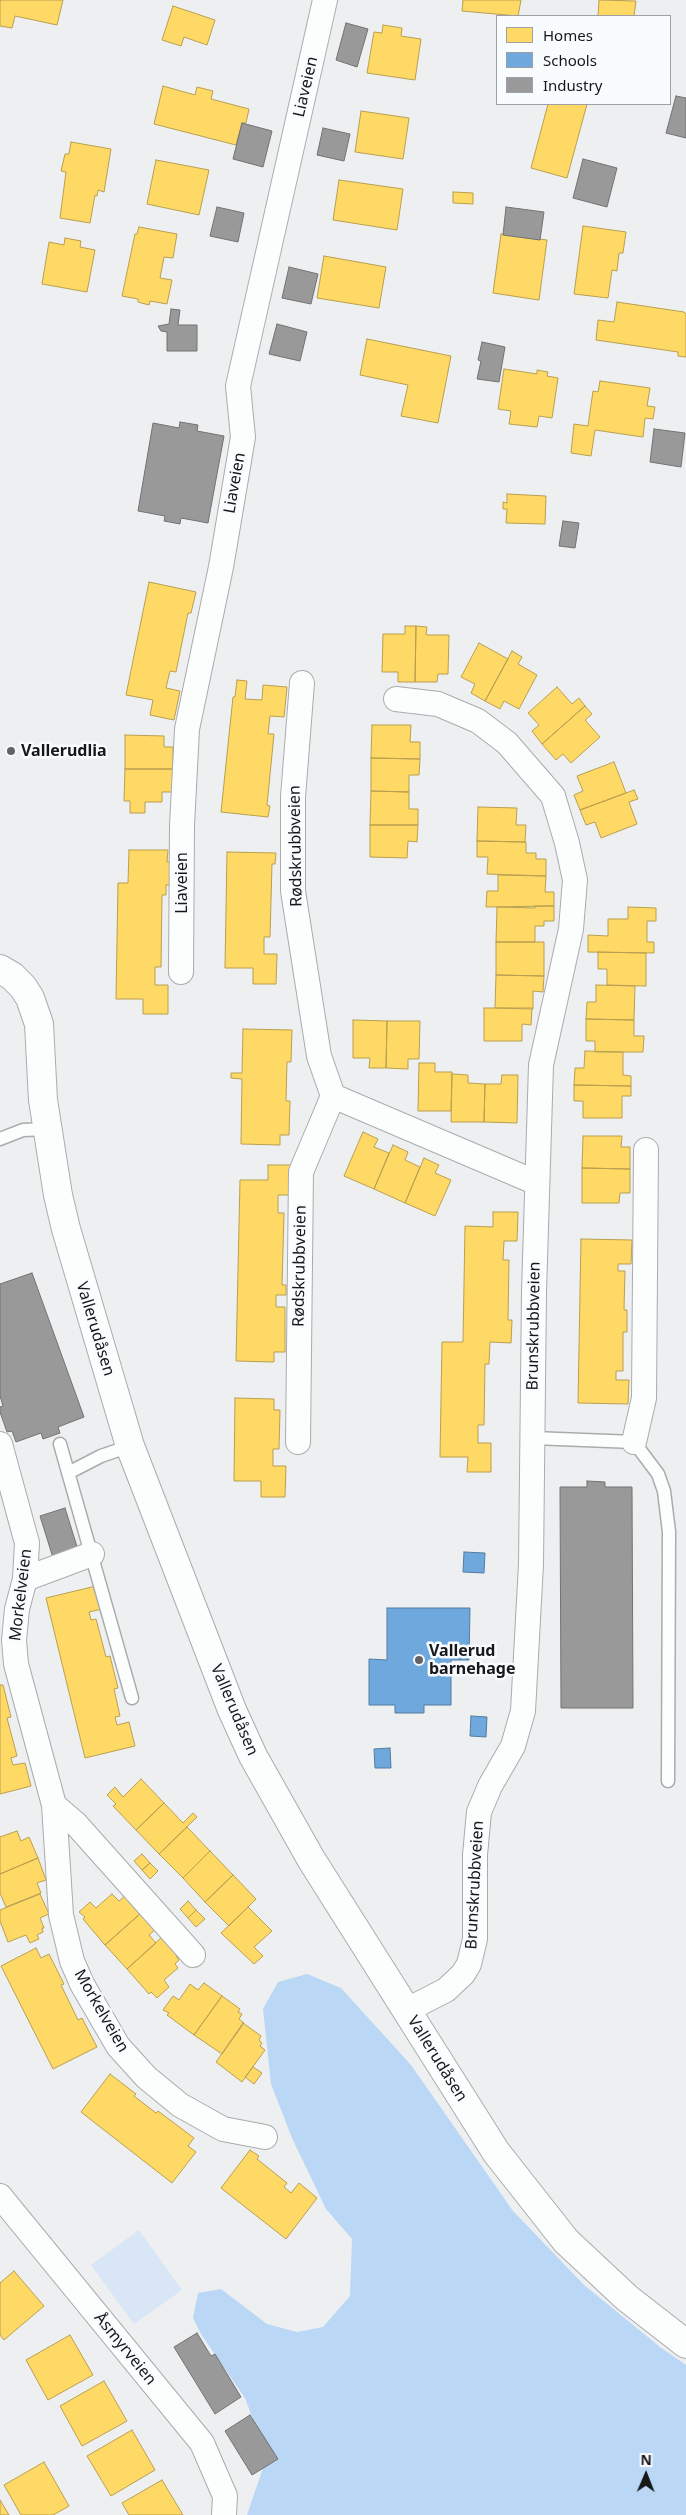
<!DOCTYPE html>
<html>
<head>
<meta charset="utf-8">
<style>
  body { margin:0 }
  #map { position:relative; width:686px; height:2515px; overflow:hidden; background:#edeff1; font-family:"Noto Sans",sans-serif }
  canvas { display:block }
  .legend { position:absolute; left:496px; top:15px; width:175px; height:90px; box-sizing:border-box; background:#f9fcff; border:1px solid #9ea0a3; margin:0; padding:6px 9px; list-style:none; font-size:15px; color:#161718 }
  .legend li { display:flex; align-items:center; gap:10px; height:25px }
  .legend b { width:25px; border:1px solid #9ea0a3 }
  .north { position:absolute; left:621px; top:2450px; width:50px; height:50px; -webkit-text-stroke:4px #f9fcff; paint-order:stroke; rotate:1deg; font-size:14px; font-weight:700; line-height:20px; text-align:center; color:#161718 }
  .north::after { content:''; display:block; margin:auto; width:18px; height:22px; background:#161718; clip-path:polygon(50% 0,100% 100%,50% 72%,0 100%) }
</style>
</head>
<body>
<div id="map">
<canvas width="686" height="2515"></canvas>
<ul class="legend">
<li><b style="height:14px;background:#ffd966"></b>Homes</li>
<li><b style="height:14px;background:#6fa8dc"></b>Schools</li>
<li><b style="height:14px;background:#999"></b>Industry</li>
</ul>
<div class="north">N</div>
</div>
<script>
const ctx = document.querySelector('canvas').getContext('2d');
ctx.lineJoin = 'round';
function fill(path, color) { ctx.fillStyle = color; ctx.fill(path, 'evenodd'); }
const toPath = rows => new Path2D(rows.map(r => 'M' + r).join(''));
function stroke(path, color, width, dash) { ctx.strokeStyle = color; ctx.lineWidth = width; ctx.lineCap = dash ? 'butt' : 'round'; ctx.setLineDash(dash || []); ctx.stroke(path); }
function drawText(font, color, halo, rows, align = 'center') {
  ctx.font = font + ' "Noto Sans",sans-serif'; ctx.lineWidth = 5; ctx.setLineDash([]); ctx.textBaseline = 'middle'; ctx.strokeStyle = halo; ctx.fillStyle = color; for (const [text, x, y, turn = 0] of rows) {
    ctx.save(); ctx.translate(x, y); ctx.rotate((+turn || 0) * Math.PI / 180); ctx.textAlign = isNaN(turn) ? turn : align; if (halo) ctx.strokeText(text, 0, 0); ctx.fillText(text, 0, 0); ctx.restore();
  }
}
fill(toPath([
  [139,2230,182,2290,134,2324,91,2265]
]), '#d8e6f6');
fill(toPath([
  [307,1974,341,1988,411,2065,513,2211,584,2285,660,2347,686,2365,686,2515,247,2515,263,2468,262,2443,245,2398,201,2334,193,2318,198,2293,221,2289,267,2324,297,2332,323,2327,350,2296,352,2239,326,2209,292,2138,271,2084,263,2009,278,1982]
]), '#bad7f6');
const homes = toPath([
  [0,0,63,0,57,25,15,16,12,28,0,26,0,0],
  [463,0,521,0,518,16,462,11,463,0],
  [599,0,636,1,634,16,598,16,599,0],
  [173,6,215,20,207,45,184,37,181,46,162,40,173,6],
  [383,25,402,28,401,36,421,39,415,80,367,73,374,32,382,33,383,25],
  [163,86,195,95,197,87,213,91,211,99,249,109,246,123,242,123,236,145,154,124,163,86],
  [548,104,587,104,567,178,531,168,548,104],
  [361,111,409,118,403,159,355,152,361,111],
  [71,142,111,149,104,192,98,190,97,196,95,195,90,223,60,218,66,172,61,171,65,154,69,154,71,142],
  [156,160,209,170,199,215,147,204,156,160],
  [339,180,403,189,397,230,333,220,339,180],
  [453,192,473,193,473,204,453,203,453,192],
  [583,226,626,232,623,253,619,253,617,271,612,270,608,298,574,294,583,226],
  [139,227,177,234,173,258,164,257,160,278,172,280,167,304,150,301,149,305,138,302,138,299,122,296,135,234,137,234,139,227],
  [501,234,547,240,539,300,493,293,501,234],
  [65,238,81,241,80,247,95,250,87,292,42,284,49,242,64,245,65,238],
  [324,256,386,267,379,308,317,298,324,256],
  [617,302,684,312,686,314,686,357,678,356,678,352,596,340,598,320,614,322,617,302],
  [367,339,451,356,438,423,401,416,408,385,360,375,367,339],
  [504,369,537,374,537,370,548,372,547,376,558,378,552,418,539,416,537,427,509,424,511,411,498,409,504,369],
  [600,381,650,388,647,406,655,407,653,419,645,418,643,437,595,430,591,456,571,453,574,424,588,426,593,391,598,392,600,381],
  [507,494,546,496,545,524,506,523,507,509,503,509,503,502,507,503,507,494],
  [149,582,196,592,191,613,188,613,176,672,170,671,166,688,180,691,174,720,150,715,153,700,126,695,149,582],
  [405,626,416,626,415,682,398,682,398,672,382,672,383,634,405,634,405,626],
  [416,626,427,627,426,635,449,635,448,674,438,674,437,682,415,682,416,626],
  [479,643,508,659,485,701,471,693,475,684,461,677,479,643],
  [512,651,522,657,518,664,537,675,519,709,504,701,500,709,485,701,512,651],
  [237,680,247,681,245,699,262,700,263,685,287,687,284,717,270,716,268,734,274,734,267,805,270,806,268,817,221,812,233,697,235,697,237,680],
  [557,687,572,704,579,698,585,706,542,744,532,731,539,725,528,713,557,687],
  [585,706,592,714,585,720,600,737,571,763,563,754,556,760,542,744,585,706],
  [372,725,411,725,410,742,420,742,420,759,371,758,372,725],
  [125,735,164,736,164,747,173,747,173,769,125,769,125,735],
  [371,758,420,759,419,775,409,775,409,792,371,791,371,758],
  [614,762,626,793,580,810,574,795,583,791,577,776,614,762],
  [125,769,173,769,173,792,162,792,162,802,145,802,145,813,130,813,130,801,124,801,125,769],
  [634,790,638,799,629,802,637,824,601,838,595,822,586,825,580,810,634,790],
  [371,791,409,792,409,809,418,809,418,825,370,825,371,791],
  [478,807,517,808,516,825,526,825,525,842,477,841,478,807],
  [370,825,418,825,417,842,408,841,407,858,370,857,370,825],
  [477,841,526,842,526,853,536,853,536,859,546,859,546,876,487,874,488,857,477,857,477,841],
  [129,850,168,850,167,862,177,862,176,885,166,885,166,895,162,895,161,967,155,967,155,985,168,985,168,1014,143,1014,143,999,116,999,118,883,128,883,129,850],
  [227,852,276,853,275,864,272,864,270,937,264,937,264,954,277,954,276,984,253,984,253,968,225,968,227,852],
  [498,875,546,876,545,892,554,892,554,906,486,907,487,891,498,891,498,875],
  [535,906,554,906,554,921,544,921,544,926,535,926,535,942,496,942,497,907,535,908,535,906],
  [628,907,656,908,656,921,647,921,647,942,654,942,654,953,588,952,588,935,608,936,608,919,628,919,628,907],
  [496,942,544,942,544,976,496,975,496,942],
  [598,952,646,953,646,986,607,985,607,969,598,969,598,952],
  [496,975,544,976,543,992,533,991,533,1009,495,1008,496,975],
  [596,985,635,986,634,1020,586,1019,587,1002,596,1002,596,985],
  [484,1008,532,1008,531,1025,522,1024,522,1041,484,1041,484,1008],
  [586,1019,634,1020,634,1036,644,1036,643,1052,595,1052,595,1041,586,1041,586,1019],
  [353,1020,387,1021,386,1068,369,1068,370,1058,353,1058,353,1020],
  [387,1021,420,1021,419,1059,408,1059,408,1069,386,1068,387,1021],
  [243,1029,292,1030,291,1062,287,1062,286,1101,290,1101,289,1135,280,1135,280,1145,241,1144,242,1079,231,1078,231,1073,242,1073,243,1029],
  [585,1051,623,1052,623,1075,631,1076,631,1086,574,1085,575,1068,584,1068,585,1051],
  [419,1063,435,1063,435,1072,452,1072,451,1111,418,1111,419,1063],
  [452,1074,468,1075,468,1083,485,1084,484,1122,451,1122,452,1074],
  [502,1075,518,1075,517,1123,484,1122,485,1084,501,1084,502,1075],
  [574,1085,631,1086,631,1096,622,1096,622,1118,583,1118,583,1101,574,1101,574,1085],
  [363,1132,378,1139,374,1147,389,1153,374,1189,344,1176,363,1132],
  [583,1136,622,1136,621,1147,630,1147,630,1169,582,1168,583,1136],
  [393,1145,408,1152,405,1160,420,1167,405,1203,374,1189,393,1145],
  [424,1158,439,1165,435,1173,451,1180,435,1216,405,1203,424,1158],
  [268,1165,292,1165,291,1195,278,1195,278,1213,284,1213,282,1285,286,1285,286,1295,276,1295,276,1307,285,1307,285,1352,274,1352,274,1362,236,1361,240,1180,268,1180,268,1165],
  [582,1168,630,1169,630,1193,620,1193,619,1203,582,1203,582,1168],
  [493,1212,518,1212,517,1241,504,1241,503,1260,509,1260,508,1320,512,1320,511,1343,490,1342,489,1364,485,1364,484,1425,478,1425,478,1443,491,1443,491,1472,467,1472,468,1457,440,1457,442,1342,463,1342,465,1226,493,1227,493,1212],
  [581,1239,632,1240,631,1264,618,1264,618,1271,625,1271,624,1310,627,1310,627,1332,623,1332,623,1371,616,1371,616,1380,629,1380,628,1404,578,1403,581,1239],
  [235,1398,274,1399,274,1410,280,1410,279,1449,273,1449,273,1466,286,1466,285,1497,261,1497,261,1481,234,1481,235,1398],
  [96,1586,102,1609,89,1612,91,1620,96,1619,106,1657,110,1656,118,1688,114,1689,120,1716,115,1717,117,1725,129,1722,135,1746,85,1758,46,1598,96,1586],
  [0,1685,3,1685,11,1717,7,1718,17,1756,11,1758,13,1765,25,1763,31,1786,0,1794,0,1685],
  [141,1779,164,1803,136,1830,113,1806,116,1804,107,1795,115,1787,123,1797,141,1779],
  [164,1803,183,1823,193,1813,197,1817,159,1854,136,1830,164,1803],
  [187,1827,210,1851,183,1878,159,1854,187,1827],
  [17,1831,21,1841,29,1837,38,1858,0,1874,0,1837,17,1831],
  [210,1851,233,1875,205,1902,183,1878,210,1851],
  [142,1854,150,1863,142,1870,134,1861,142,1854],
  [38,1858,46,1880,37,1883,41,1893,6,1907,0,1893,0,1874,38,1858],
  [150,1863,158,1871,150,1879,142,1870,150,1863],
  [233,1875,256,1899,229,1926,205,1902,233,1875],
  [40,1894,49,1914,40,1918,44,1928,42,1928,43,1932,37,1935,39,1939,30,1943,26,1935,8,1942,0,1921,0,1910,40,1894],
  [112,1894,119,1901,126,1895,141,1913,105,1945,83,1919,85,1917,79,1912,90,1902,96,1908,112,1894],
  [188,1901,196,1910,188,1918,180,1909,188,1901],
  [248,1907,272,1931,254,1947,263,1956,254,1964,221,1933,248,1907],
  [196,1910,205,1919,196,1927,188,1918,196,1910],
  [141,1913,156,1929,149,1935,156,1943,127,1969,105,1945,141,1913],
  [163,1936,178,1953,176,1956,179,1960,175,1964,178,1968,164,1980,169,1987,157,1998,151,1992,149,1994,127,1969,163,1936],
  [36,1948,41,1958,49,1954,64,1984,61,1985,78,2020,82,2018,97,2047,53,2069,1,1966,36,1948],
  [204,1983,222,1996,194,2035,167,2015,169,2013,163,2010,173,1996,179,2000,190,1984,198,1990,204,1983],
  [222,1996,240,2009,238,2012,242,2014,239,2019,244,2023,222,2054,194,2035,222,1996],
  [243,2023,261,2036,259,2040,262,2043,260,2046,265,2050,242,2082,216,2062,243,2023],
  [253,2067,262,2073,254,2084,245,2077,253,2067],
  [110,2074,136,2094,134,2096,156,2113,158,2111,194,2138,188,2146,196,2152,172,2183,81,2112,110,2074],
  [250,2150,259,2156,257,2159,287,2183,284,2187,291,2193,299,2183,317,2198,286,2239,221,2188,250,2150],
  [14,2271,44,2306,4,2340,0,2335,0,2283,14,2271],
  [70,2335,93,2375,48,2400,26,2360,70,2335],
  [104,2381,127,2421,82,2446,60,2406,104,2381],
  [132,2430,155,2470,111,2496,87,2456,132,2430],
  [44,2462,69,2506,53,2515,21,2515,4,2485,44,2462],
  [162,2480,183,2515,129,2515,122,2503,162,2480],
  [0,2500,9,2515,0,2515,0,2500]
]);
fill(homes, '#ffd966');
stroke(homes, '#b99f4f', 1);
const schools = toPath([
  [464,1552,485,1553,484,1573,463,1572,464,1552],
  [387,1608,470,1608,469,1660,451,1660,451,1705,424,1705,424,1713,395,1713,395,1705,369,1705,369,1659,387,1660,387,1608],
  [471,1716,487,1717,486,1737,470,1736,471,1716],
  [390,1748,391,1768,375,1768,374,1749,390,1748]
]);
fill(schools, '#6fa8dc');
stroke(schools, '#547ca1', 1);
const industry = toPath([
  [346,23,368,29,357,67,336,60,346,23],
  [676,96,686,98,686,138,666,133,676,96],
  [242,123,272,131,263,167,233,159,242,123],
  [323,128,350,134,344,161,317,155,323,128],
  [583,159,617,168,607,207,573,198,583,159],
  [217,207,244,213,238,242,210,236,217,207],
  [506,207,544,212,540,240,503,235,506,207],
  [289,267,318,274,311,304,282,298,289,267],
  [171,309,180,310,178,325,197,325,197,351,167,351,167,332,161,331,158,326,169,324,171,309],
  [277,324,307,332,300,361,269,354,277,324],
  [482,342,505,347,499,382,477,379,481,361,478,360,482,342],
  [180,422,198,425,197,431,224,436,208,523,181,518,180,524,164,521,165,516,138,511,153,423,179,428,180,422],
  [654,429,685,433,681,467,650,462,654,429],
  [563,521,579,523,575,548,559,546,563,521],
  [32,1273,84,1417,58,1427,60,1433,43,1439,41,1433,16,1442,12,1431,7,1432,0,1412,0,1407,3,1406,0,1396,0,1284,32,1273],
  [587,1481,605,1482,605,1487,632,1487,633,1708,561,1708,560,1487,587,1487,587,1481],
  [65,1508,79,1553,54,1561,40,1516,65,1508],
  [197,2333,211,2356,215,2354,241,2397,215,2414,174,2347,197,2333],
  [250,2415,278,2459,252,2475,225,2431,250,2415]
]);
fill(industry, '#999');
stroke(industry, '#727272', 1);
const lane = toPath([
  [0,1139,23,1130,47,1129],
  [533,1438,634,1442,658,1474,664,1491,669,1532,668,1781],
  [60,1444,132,1698],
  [68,1473,101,1456,130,1446]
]);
const street = toPath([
  [302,683,293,797,293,891,319,1056,333,1096,537,1183],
  [396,699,438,704,478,721,507,743,553,796,567,843,575,880,571,929,541,1065,534,1292,531,1564,523,1711,513,1746,490,1786,479,1812,475,1855,475,1939,469,1964,463,1974,446,1990,407,2010],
  [181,972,182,826,187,729,221,567,243,437,238,386,325,0],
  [298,1442,301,1172,333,1096],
  [634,1442,644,1398,646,1150],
  [0,1444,27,1543,25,1579,17,1609,14,1640,16,1664,54,1805,61,1915,72,1961,82,1984,118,2046,146,2077,180,2105,223,2129,265,2137],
  [25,1579,92,1554],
  [54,1805,75,1823,193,1955],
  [0,2196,202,2443,225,2496,224,2515]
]);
const secondary = toPath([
  [0,969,12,976,23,987,30,998,39,1024,43,1100,58,1195,66,1229,130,1446,232,1710,253,1756,311,1859,496,2152,566,2241,627,2298,686,2344]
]);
stroke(lane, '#aaabad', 15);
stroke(street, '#aaabad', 26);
stroke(secondary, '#aaabad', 30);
stroke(lane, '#fcfdfd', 12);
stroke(street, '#fcfdfd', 24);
stroke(secondary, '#fcfdfd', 28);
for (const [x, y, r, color] of [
  [11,751,5,"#616364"],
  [419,1660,5,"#616364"]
]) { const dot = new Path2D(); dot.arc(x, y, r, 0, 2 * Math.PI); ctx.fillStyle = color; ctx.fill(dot); stroke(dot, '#f9fcff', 2); }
drawText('16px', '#161718', '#f9fcff', [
  ["Liaveien",306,87,-77],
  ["Liaveien",235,483,-80],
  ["Rødskrubbveien",296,846,-91],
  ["Liaveien",182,883,-90],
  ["Rødskrubbveien",300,1266,-89],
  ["Brunskrubbveien",534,1326,-89],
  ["Vallerudåsen",95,1329,73],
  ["Morkelveien",21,1595,-83],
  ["Vallerudåsen",234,1710,67],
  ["Brunskrubbveien",475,1885,-87],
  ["Morkelveien",101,2011,60],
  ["Vallerudåsen",437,2059,58],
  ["Åsmyrveien",125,2349,51]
]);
drawText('bold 16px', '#161718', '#f9fcff', [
  ["Vallerudlia",21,751],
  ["Vallerud",429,1651],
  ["barnehage",429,1669]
], 'left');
</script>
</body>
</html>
